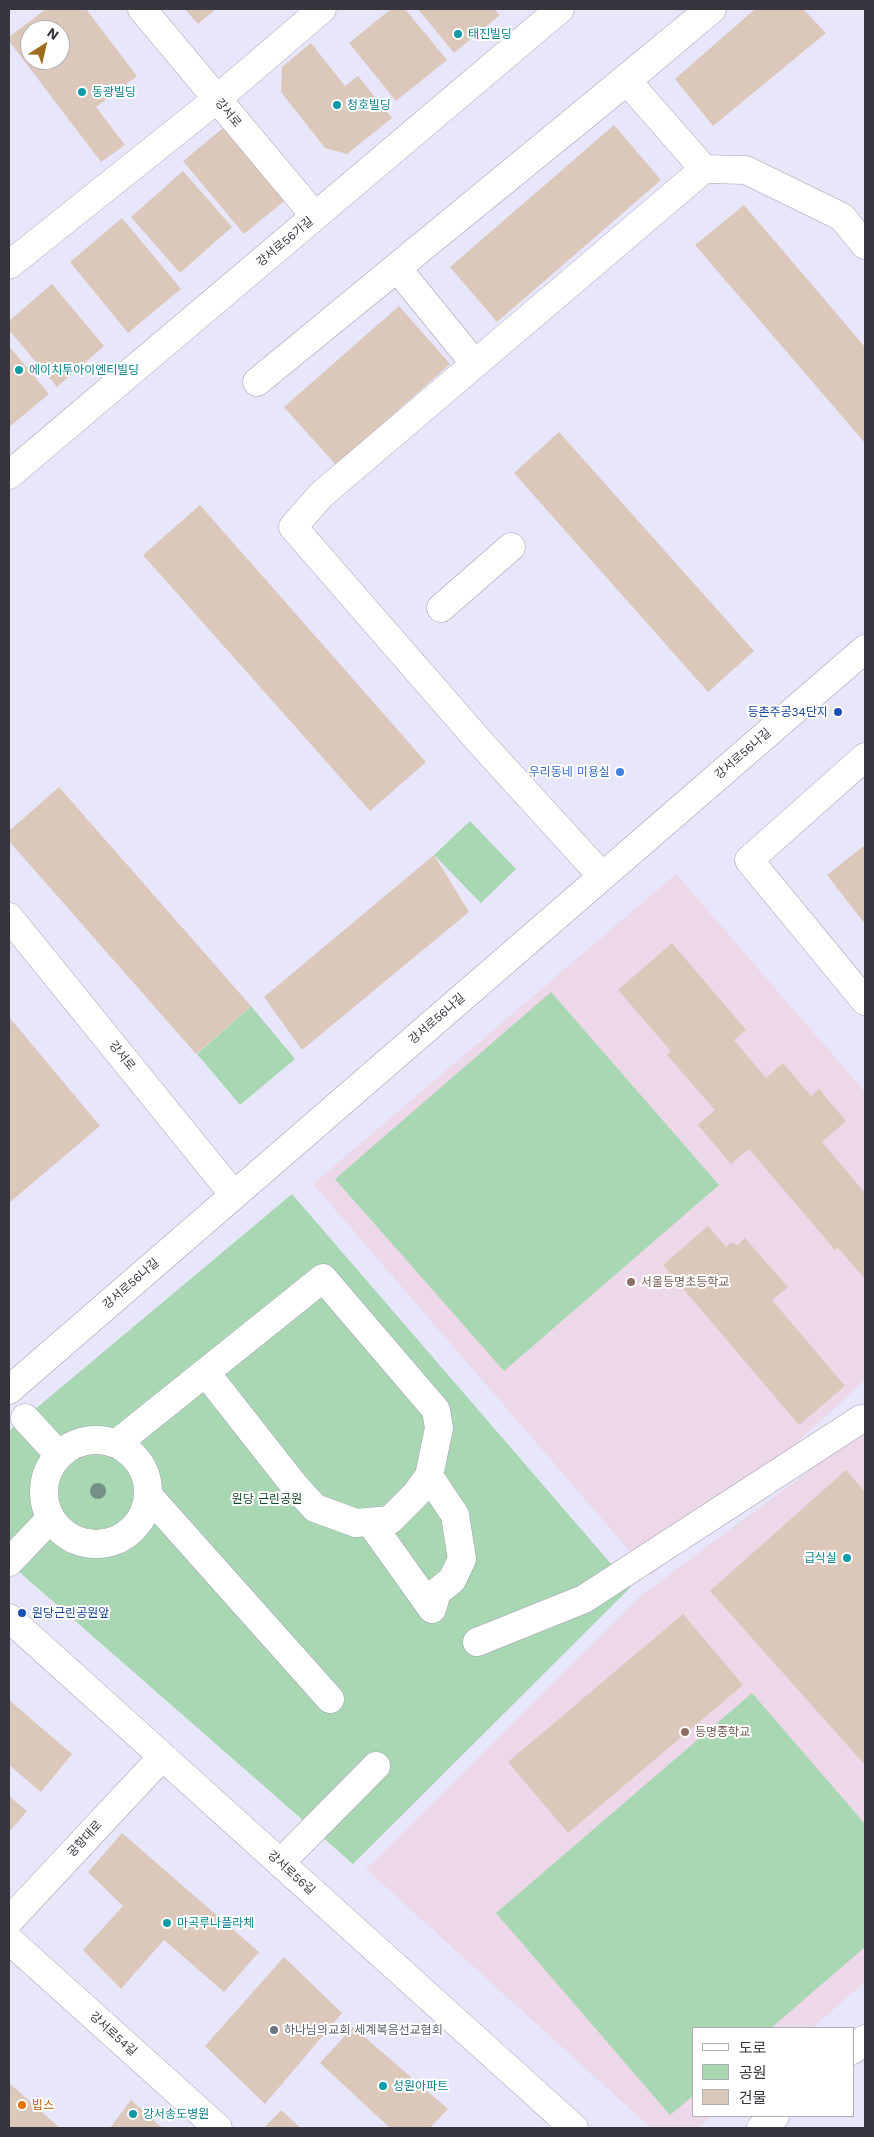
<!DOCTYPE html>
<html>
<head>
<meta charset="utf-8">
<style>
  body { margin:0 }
  #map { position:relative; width:874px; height:2137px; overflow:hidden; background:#e8e6fb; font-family:"Work Sans","Noto Sans KR",sans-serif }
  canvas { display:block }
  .frame { position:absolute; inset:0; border:10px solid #37363f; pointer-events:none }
  .legend { position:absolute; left:692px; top:2027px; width:162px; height:90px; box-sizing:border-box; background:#fff; border:1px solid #afafb2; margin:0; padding:6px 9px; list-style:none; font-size:15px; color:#37363f }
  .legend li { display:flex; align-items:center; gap:10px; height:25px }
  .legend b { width:25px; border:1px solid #afafb2 }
  .north { position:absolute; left:20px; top:20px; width:50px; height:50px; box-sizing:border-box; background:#fff; border:1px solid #afafb2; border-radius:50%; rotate:35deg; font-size:14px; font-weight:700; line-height:20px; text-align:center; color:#37363f }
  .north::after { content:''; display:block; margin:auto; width:18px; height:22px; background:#9f6d22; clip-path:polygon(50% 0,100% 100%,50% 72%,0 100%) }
</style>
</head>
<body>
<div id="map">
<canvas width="874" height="2137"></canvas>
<div class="frame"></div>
<ul class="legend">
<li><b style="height:6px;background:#fff"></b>도로</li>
<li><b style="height:14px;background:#aad7b3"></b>공원</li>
<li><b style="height:14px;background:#dcc8bb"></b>건물</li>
</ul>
<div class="north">N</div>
</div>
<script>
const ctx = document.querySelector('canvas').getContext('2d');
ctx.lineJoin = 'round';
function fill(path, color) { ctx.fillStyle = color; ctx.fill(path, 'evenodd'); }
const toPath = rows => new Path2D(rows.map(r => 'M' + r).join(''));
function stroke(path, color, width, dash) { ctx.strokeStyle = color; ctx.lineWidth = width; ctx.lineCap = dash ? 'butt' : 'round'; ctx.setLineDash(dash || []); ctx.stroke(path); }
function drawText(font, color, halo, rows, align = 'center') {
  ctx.font = font + ' "Work Sans","Noto Sans KR",sans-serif'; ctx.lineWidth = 4; ctx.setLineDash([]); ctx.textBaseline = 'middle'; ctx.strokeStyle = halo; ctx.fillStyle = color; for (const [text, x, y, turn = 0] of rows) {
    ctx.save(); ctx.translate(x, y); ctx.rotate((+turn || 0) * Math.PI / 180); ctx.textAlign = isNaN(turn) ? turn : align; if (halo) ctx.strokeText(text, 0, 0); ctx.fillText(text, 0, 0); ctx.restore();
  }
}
fill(toPath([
  [676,874,865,1092,865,1380,651,1576,313,1184],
  [865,1429,865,1982,812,2028,693,2028,693,2116,712,2116,697,2128,651,2128,366,1869,642,1595]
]), '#ecd8e8');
fill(toPath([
  [470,821,516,869,481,903,434,855],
  [551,992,719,1185,504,1371,335,1179],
  [251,1006,295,1059,240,1105,197,1054],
  [292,1194,631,1587,353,1864,9,1563,9,1431],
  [752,1693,865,1824,865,1947,771,2028,693,2028,693,2096,670,2115,496,1913]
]), '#aad7b3');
fill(toPath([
  [46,9,86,9,137,76,96,107,125,145,101,162,9,41,9,37],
  [30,30,60,30,60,60,30,60],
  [185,9,216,9,198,24],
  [391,9,405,9,447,60,396,101,349,43],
  [418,9,494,9,500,15,454,53],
  [755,9,803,9,826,33,713,126,675,79],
  [311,43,345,86,358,76,392,118,347,154,325,148,281,92,282,67],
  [228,124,289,197,244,234,183,161],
  [614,125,661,180,497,322,450,267],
  [183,171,232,227,180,273,131,217],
  [744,205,865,347,865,443,695,245],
  [122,218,181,289,128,333,70,262],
  [52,284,104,346,57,387,9,330,9,321],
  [399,306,450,364,336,465,284,407],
  [9,346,49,394,9,427],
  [559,432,754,651,708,692,514,473],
  [200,505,426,762,370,811,143,555],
  [59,787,251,1006,196,1054,9,841,9,831],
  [865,845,865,924,827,875],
  [434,855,469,912,302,1050,264,997],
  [672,943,746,1030,734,1040,766,1078,783,1063,811,1096,819,1089,846,1121,822,1142,865,1193,865,1279,838,1248,835,1250,749,1149,731,1164,698,1125,715,1110,667,1055,671,1051,618,990],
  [9,1017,100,1126,9,1203],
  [708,1226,726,1247,731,1242,738,1245,745,1238,788,1287,772,1300,845,1386,799,1425,663,1265],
  [846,1470,865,1492,865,1765,710,1591],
  [683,1614,743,1685,568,1833,508,1762],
  [9,1700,72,1754,41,1792,9,1765],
  [9,1796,27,1811,9,1832],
  [122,1833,259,1952,224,1992,164,1940,121,1989,83,1950,123,1906,88,1872],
  [284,1957,342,2013,265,2104,205,2046],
  [353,2027,448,2109,430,2128,390,2128,320,2063],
  [9,2083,60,2128,9,2128],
  [131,2100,162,2128,110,2128],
  [281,2110,301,2128,264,2128]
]), '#dcc8bb');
const minor = toPath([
  [142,9,315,216],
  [710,9,257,382,627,81,712,9],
  [627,81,704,169],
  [9,265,217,99,322,9],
  [397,268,475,364],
  [9,475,560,9],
  [441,608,511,547],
  [865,757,749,860,865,1001],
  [602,876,479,741,293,527,321,495,704,169,746,170,842,217,865,245],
  [9,917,234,1195],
  [9,1390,865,649],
  [25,1418,59,1455],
  '44 1492a52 52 0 1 1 104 0a52 52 0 1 1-104 0Z',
  [116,1444,323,1278,436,1410,439,1428,429,1476,416,1494,390,1520,356,1523,315,1508,294,1485,206,1373],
  [148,1495,330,1699],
  [370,1522,432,1609,437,1592,452,1580,462,1559,455,1515,429,1476],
  [9,1562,50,1519],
  [9,1618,574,2128],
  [477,1642,584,1599,861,1419],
  [280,1863,376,1766],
  [9,1921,162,1757],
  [9,1940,218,2128],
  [853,2050,865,2039],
  [761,2128,775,2116]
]);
stroke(minor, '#a2a0b4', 29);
stroke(minor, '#fff', 28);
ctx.fillStyle = '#749086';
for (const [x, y] of [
  [98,1491]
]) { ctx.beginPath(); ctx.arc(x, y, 8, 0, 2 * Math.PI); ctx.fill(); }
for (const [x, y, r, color] of [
  [458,34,5,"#0f9aa8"],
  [82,92,5,"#0f9aa8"],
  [337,105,5,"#0f9aa8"],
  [19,370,5,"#0f9aa8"],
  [838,712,5,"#1a4fb4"],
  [620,772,5,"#3f7fe0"],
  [631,1282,5,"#8d6e63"],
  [847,1558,5,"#0f9aa8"],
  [22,1613,5,"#1a4fb4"],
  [685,1732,5,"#8d6e63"],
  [167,1923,5,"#0f9aa8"],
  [274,2030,5,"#6b7280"],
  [383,2086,5,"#0f9aa8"],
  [22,2105,5,"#e8710a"],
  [133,2114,5,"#0f9aa8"]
]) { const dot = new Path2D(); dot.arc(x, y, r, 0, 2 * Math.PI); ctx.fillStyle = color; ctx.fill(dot); stroke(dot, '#fff', 2); }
drawText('12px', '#0d838f', '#fff', [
  ["태진빌딩",468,34],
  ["동광빌딩",92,92],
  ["청호빌딩",347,105],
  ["에이치투아이엔티빌딩",29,370],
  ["급식실",837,1558,"right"],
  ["마곡루나플라체",177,1923],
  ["성원아파트",393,2086],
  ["강서송도병원",143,2114]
], 'left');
drawText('12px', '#37363f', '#fff', [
  ["강서로",228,113,50],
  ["강서로56가길",285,242,-40],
  ["강서로56나길",743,754,-41],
  ["강서로56나길",437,1019,-41],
  ["강서로",122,1056,51],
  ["강서로56나길",131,1284,-41],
  ["공항대로",85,1839,-47],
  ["강서로56길",291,1873,42],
  ["강서로54길",113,2034,42]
]);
drawText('12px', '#164399', '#fff', [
  ["등촌주공34단지",828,712],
  ["원당근린공원앞",32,1613,"left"]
], 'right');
drawText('12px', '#366cbe', '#fff', [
  ["우리동네 미용실",610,772]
], 'right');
drawText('12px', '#785e54', '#fff', [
  ["서울등명초등학교",641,1282],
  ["등명중학교",695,1732]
], 'left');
drawText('12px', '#164a27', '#fff', [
  ["원당 근린공원",267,1499]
]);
drawText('12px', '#5b616d', '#fff', [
  ["하나님의교회 세계복음선교협회",284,2030]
], 'left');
drawText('12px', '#c56008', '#fff', [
  ["빕스",32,2105]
], 'left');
</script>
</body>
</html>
